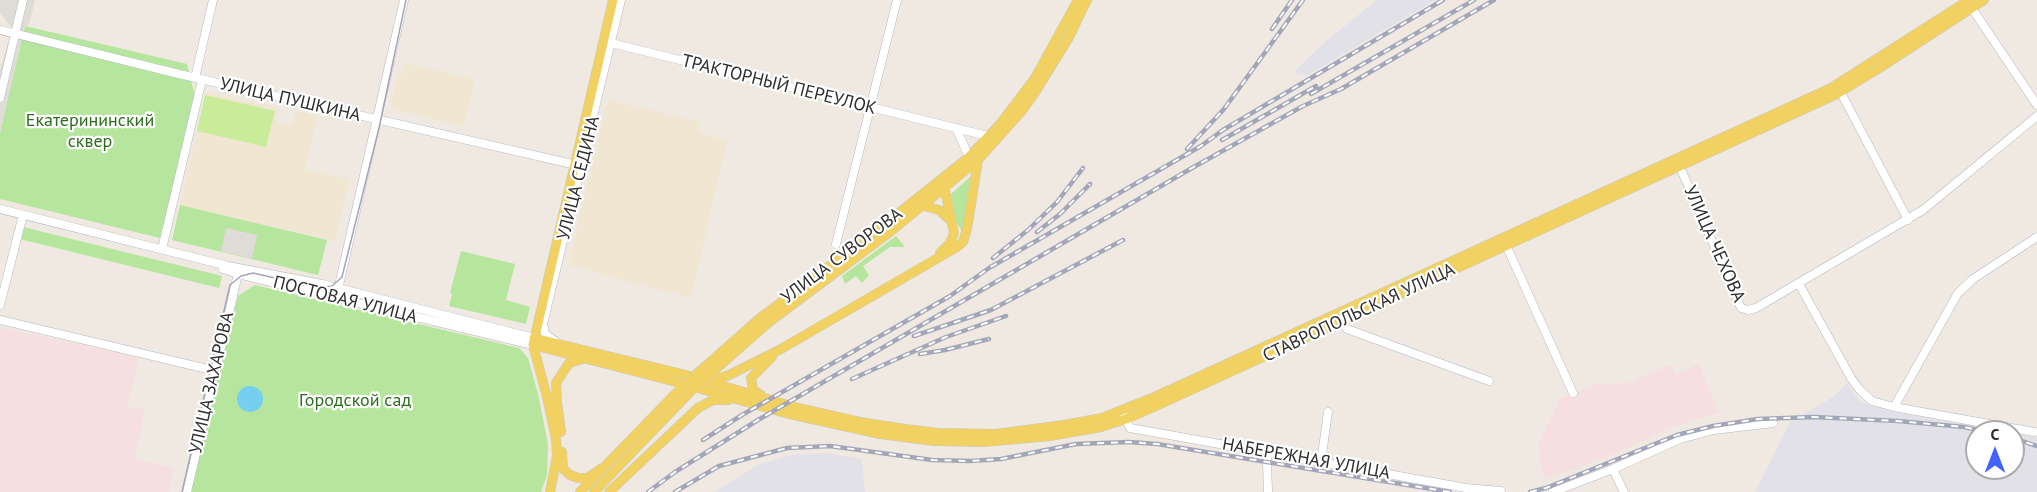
<!DOCTYPE html>
<html>
<head>
<meta charset="utf-8">
<style>
  body { margin:0 }
  #map { position:relative; width:2037px; height:492px; overflow:hidden; background:#efe9e1; font-family:"PT Sans",sans-serif }
  canvas { display:block }
  .north { position:absolute; left:1965px; top:420px; width:60px; height:60px; box-sizing:border-box; background:#fff; border:2px solid #ababab; border-radius:50%; rotate:0deg; font-size:16px; font-weight:700; line-height:24px; text-align:center; color:#2e2e2e }
  .north::after { content:''; display:block; margin:auto; width:21px; height:27px; background:#4264fb; clip-path:polygon(50% 0,100% 100%,50% 72%,0 100%) }
</style>
</head>
<body>
<div id="map">
<canvas width="2037" height="492"></canvas>
<div class="north">С</div>
</div>
<script>
const ctx = document.querySelector('canvas').getContext('2d');
ctx.lineJoin = 'round';
function fill(path, color) { ctx.fillStyle = color; ctx.fill(path, 'evenodd'); }
const toPath = rows => new Path2D(rows.map(r => 'M' + r).join(''));
function stroke(path, color, width, dash) { ctx.strokeStyle = color; ctx.lineWidth = width; ctx.lineCap = dash ? 'butt' : 'round'; ctx.setLineDash(dash || []); ctx.stroke(path); }
function drawText(font, color, halo, rows, align = 'center') {
  ctx.font = font + ' "PT Sans",sans-serif'; ctx.lineWidth = 4.5; ctx.setLineDash([]); ctx.textBaseline = 'middle'; ctx.strokeStyle = halo; ctx.fillStyle = color; for (const [text, x, y, turn = 0] of rows) {
    ctx.save(); ctx.translate(x, y); ctx.rotate((+turn || 0) * Math.PI / 180); ctx.textAlign = isNaN(turn) ? turn : align; if (halo) ctx.strokeText(text, 0, 0); ctx.fillText(text, 0, 0); ctx.restore();
  }
}
fill(toPath([
  [1377,0,1435,0,1308,75,1296,74,1295,71,1326,41],
  [1847,383,1860,402,1889,411,2003,432,1977,432,1977,468,2013,468,2013,434,2037,438,2037,492,1755,492,1790,422,1833,397],
  [825,453,862,459,865,492,714,492,760,464,792,455]
]), '#e3e1e8');
fill(toPath([
  [405,63,475,79,464,126,390,109,398,74,402,75],
  [206,92,278,108,275,121,291,125,295,111,317,116,305,169,349,179,335,241,180,205],
  [608,100,700,122,698,133,727,140,691,298,568,265]
]), '#f0e6d1');
fill(toPath([
  [0,327,139,358,127,406,145,410,134,459,174,468,169,492,0,492],
  [1698,364,1720,413,1674,426,1610,456,1546,479,1540,464,1539,443,1560,399,1595,384,1632,383,1644,376,1670,365,1676,374]
]), '#f5dfe0');
fill(toPath([
  [25,26,187,64,195,97,160,238,0,199,0,132],
  [970,177,966,211,962,232,956,221,951,194],
  [180,205,327,240,318,275,172,240],
  [23,227,222,276,219,288,20,239],
  [896,236,905,247,890,247,863,266,869,275,862,283,856,276,845,284,842,276],
  [461,251,515,264,506,300,530,307,526,324,449,306,452,294,450,293],
  [255,285,519,348,528,358,538,394,548,444,547,475,541,492,191,492,238,296]
]), '#b6e59e');
fill(toPath([
  [205,95,275,111,266,147,197,131]
]), '#c9ec9a');
fill(toPath([
  [0,0,35,0,29,25,25,26,0,132,0,70,12,28,0,13],
  [226,228,257,235,252,259,221,251]
]), '#dfdcd8');
fill(toPath([
  '237 399a13 13 0 1 1 26 0a13 13 0 1 1-26 0Z'
]), '#75cff0');
const minor = toPath([
  [1969,4,2037,105],
  [0,30,179,74,581,166],
  [603,41,992,137],
  [195,78,213,0],
  [1839,89,1908,220],
  [0,98,23,0],
  [956,128,969,157],
  [1680,167,1741,308,1748,310,1756,308,1923,210,2037,116],
  [0,209,228,266,322,284,534,338],
  [836,244,897,0],
  [1506,245,1573,393],
  [162,249,202,80],
  [223,269,238,274,533,345],
  [1799,284,1851,378,1859,389,1872,401,1894,407,2034,432],
  [337,294,404,0],
  [0,305,23,215],
  [1339,316,1347,329,1489,381],
  [0,320,216,371],
  [555,341,545,334,543,324,621,0],
  [1894,407,1958,293,1973,279,2037,237],
  [1124,415,1130,428,1466,488,1501,491],
  [1321,462,1328,412],
  [1613,469,1624,492],
  [187,492,238,274],
  [1268,492,1267,462,1268,452],
  [1553,492,1613,469,1680,439,1714,430,1773,423]
]);
const major = toPath([
  [924,206,939,210,950,220],
  [885,224,969,157,1001,123,1035,78,1078,0],
  [890,232,978,160,1021,112,1034,94,1068,39,1087,0],
  [940,253,950,243,954,233,944,186],
  [534,338,686,375,798,408,860,422,905,429,938,433,996,434,1064,425,1102,418,1152,398,1831,88,1969,0],
  [533,345,680,383,785,413,880,434,934,441,984,442,1050,436,1101,427,1126,419,1156,406,1835,95,1878,69,1984,0],
  [712,381,729,375,781,349,957,247,963,242,967,229,978,160],
  [761,395,753,390,751,378,772,357],
  [561,432,557,402,556,383,569,363,583,359],
  [562,452,563,469,570,475,578,478,587,478,604,467],
  [550,492,557,456,556,439,547,397,533,345,613,0],
  [580,492,683,386],
  [594,492,693,389],
  [609,492,698,408,713,400,729,400]
]);
stroke(minor, '#b4b7c1', 9);
stroke(major, '#c9c9c9', 10);
stroke(minor, '#fff', 8);
stroke(major, '#f2d163', 9);
stroke(toPath([
  [182,492,230,285,241,276,253,273,319,288,332,286,342,277,379,128,406,0]
]), '#a3a6b8', 1.5);
const rail = toPath([
  [1272,29,1292,0],
  [1311,94,1474,0],
  [1222,140,1316,86],
  [1187,149,1224,109,1303,0],
  [1037,232,1060,214,1090,184],
  [993,258,1028,230,1057,202,1083,168],
  [914,336,991,310,1123,240],
  [920,354,945,350,989,339],
  [852,379,946,337,1006,316],
  [2013,438,2037,446],
  [703,440,742,415,950,296,989,268,1201,146,1223,130,1443,0],
  [648,492,675,472,758,420,1192,168,1303,106,1341,89,1494,0],
  [675,492,719,466,787,448,830,446,932,460,970,461,1001,459,1076,444,1129,442,1157,444,1450,492],
  [1530,492,1546,488,1677,435,1713,426,1758,419,1814,417,1898,421,1964,427,1987,432]
]);
stroke(rail, '#a3a6b8', 4.5);
stroke(rail, '#fff', 2, [7]);
const majorBridge = toPath([
  [683,386,760,318,885,224],
  [693,389,768,323,890,232]
]);
stroke(majorBridge, '#c9c9c9', 10, []);
stroke(majorBridge, '#f2d163', 9);
drawText('18px', '#2e2e2e', '#fff', [
  ["ТРАКТОРНЫЙ ПЕРЕУЛОК",779,85,14],
  ["УЛИЦА ПУШКИНА",290,100,13],
  ["УЛИЦА СЕДИНА",579,178,-76],
  ["УЛИЦА ЧЕХОВА",1714,244,66],
  ["УЛИЦА СУВОРОВА",842,256,-37],
  ["ПОСТОВАЯ УЛИЦА",345,300,14],
  ["СТАВРОПОЛЬСКАЯ УЛИЦА",1359,313,-25],
  ["УЛИЦА ЗАХАРОВА",212,383,-77],
  ["НАБЕРЕЖНАЯ УЛИЦА",1306,459,10]
]);
drawText('18px', '#2c6e1b', '#fff', [
  ["Екатерининский",90,121],
  ["сквер",90,142],
  ["Городской сад",355,401]
]);
</script>
</body>
</html>
